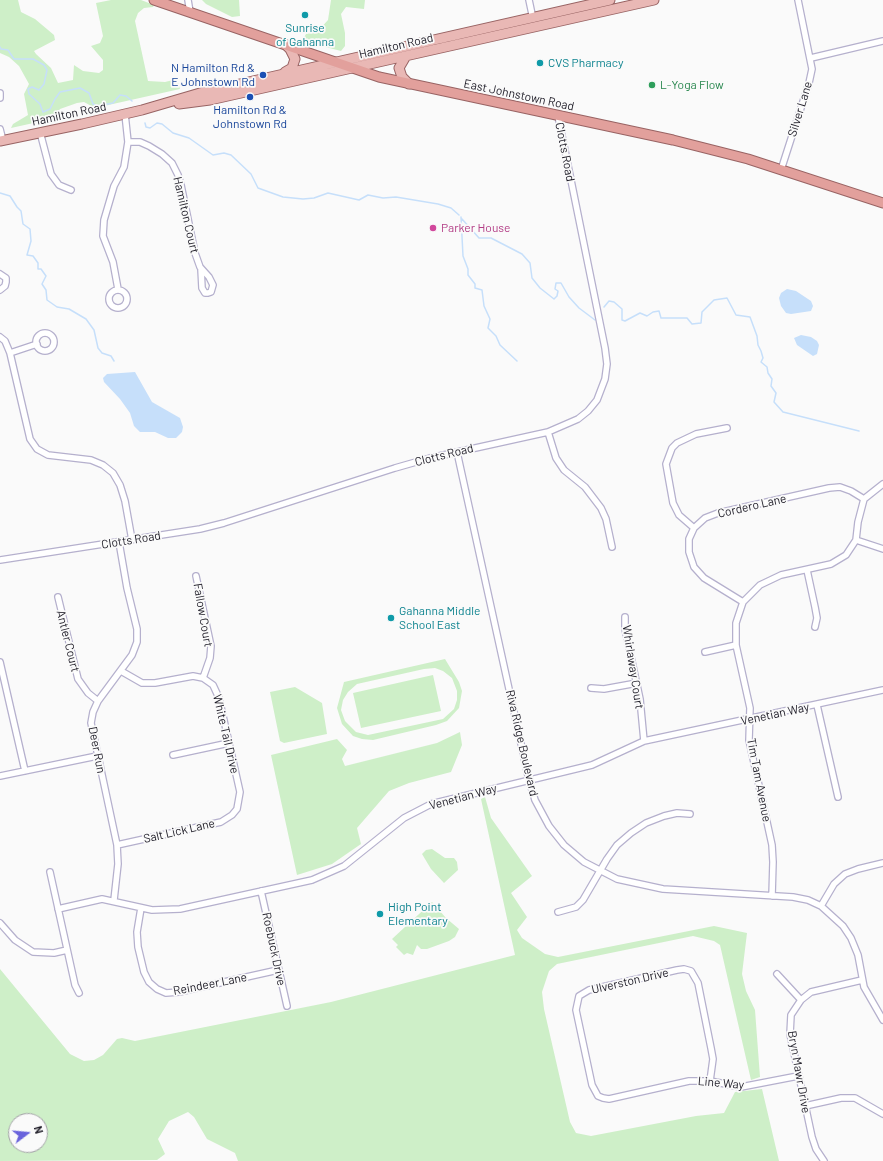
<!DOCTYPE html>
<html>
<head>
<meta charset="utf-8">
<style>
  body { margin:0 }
  #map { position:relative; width:883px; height:1161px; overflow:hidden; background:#fafafa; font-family:Barlow,sans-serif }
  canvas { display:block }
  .north { position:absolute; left:8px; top:1113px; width:40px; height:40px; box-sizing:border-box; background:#fafafa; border:1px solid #a2a1a6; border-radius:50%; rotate:74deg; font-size:11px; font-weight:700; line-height:16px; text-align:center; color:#1e1c27 }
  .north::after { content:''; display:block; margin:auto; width:14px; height:18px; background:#6963dc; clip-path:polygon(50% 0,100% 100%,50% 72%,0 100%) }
</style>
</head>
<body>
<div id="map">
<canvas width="883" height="1161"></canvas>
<div class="north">N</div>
</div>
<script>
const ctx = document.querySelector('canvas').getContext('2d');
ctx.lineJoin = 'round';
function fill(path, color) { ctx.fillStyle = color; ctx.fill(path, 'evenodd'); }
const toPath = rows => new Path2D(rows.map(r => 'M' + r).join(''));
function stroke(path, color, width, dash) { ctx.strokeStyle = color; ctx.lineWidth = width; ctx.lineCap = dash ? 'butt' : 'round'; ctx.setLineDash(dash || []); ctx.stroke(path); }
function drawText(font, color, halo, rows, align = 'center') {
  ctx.font = font + ' Barlow,sans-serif'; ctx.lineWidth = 3.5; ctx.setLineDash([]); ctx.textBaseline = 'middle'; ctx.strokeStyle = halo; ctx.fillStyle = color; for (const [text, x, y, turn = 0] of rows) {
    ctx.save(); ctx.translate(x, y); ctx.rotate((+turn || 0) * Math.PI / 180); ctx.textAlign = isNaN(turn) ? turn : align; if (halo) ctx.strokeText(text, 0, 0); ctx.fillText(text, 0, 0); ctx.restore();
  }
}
fill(toPath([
  [0,0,18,0,21,12,35,19,54,35,55,40,34,51,36,54,51,68,58,83,73,80,74,65,83,71,99,73,103,70,103,60,91,46,100,43,103,36,96,3,111,0,141,0,154,5,153,7,144,8,138,13,135,21,148,81,165,82,177,79,180,89,95,108,84,102,77,103,60,109,55,116,47,120,11,128,13,124,28,115,24,94,29,84,19,66,9,57,0,53],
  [202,0,239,0,240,16,232,17,206,4],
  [331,0,365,0,364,9,346,7,341,14,345,33,345,46,341,51,302,41,306,34,318,31,328,20],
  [445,659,459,682,462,691,459,708,447,721,436,725,373,740,362,739,353,736,342,724,337,708,344,682],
  [435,668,443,671,452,678,457,691,457,700,454,709,443,719,368,735,356,732,345,721,341,710,343,700,348,692,357,684,424,669],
  [433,675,441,711,361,728,353,693],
  [295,687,322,703,327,734,284,743,280,741,270,692],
  [460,732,462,745,451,772,409,783,389,791,357,828,361,844,332,864,297,875,271,755,337,739,347,750,342,759,345,766,437,743],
  [485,797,491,818,532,876,511,893,527,917,517,930,522,938,545,954,558,957,714,926,747,933,742,974,746,991,755,1010,760,1077,751,1080,720,945,714,941,693,936,557,964,549,971,542,992,544,1009,570,1122,576,1133,591,1136,696,1116,724,1113,735,1092,762,1089,779,1161,238,1161,235,1153,207,1139,194,1117,188,1112,169,1121,158,1139,165,1154,157,1160,0,1161,0,969,70,1054,84,1061,94,1060,103,1055,117,1039,122,1038,135,1041,331,1002,515,955,481,799],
  [16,1121,40,1121,40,1145,16,1145],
  [432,849,445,858,454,858,457,862,458,870,444,883,431,869,422,854,426,850],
  [432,902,446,918,459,929,455,937,449,941,427,949,421,949,417,945,413,955,407,953,404,955,396,947,398,945,392,939]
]), '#ceefc8');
fill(toPath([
  [787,289,796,291,811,301,813,306,811,311,791,314,786,313,781,306,779,298,781,293],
  [801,335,811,337,817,341,819,345,817,354,813,356,797,345,794,338],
  [135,372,152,402,180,418,183,427,182,432,176,438,168,438,155,432,140,432,134,426,130,413,120,399,104,382,103,378,107,374]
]), '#c6dffa');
stroke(toPath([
  [0,47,1,49,8,50,14,59,33,59,44,65,47,70,44,84,39,90,32,87,28,89,29,94,40,104,43,112,50,109,55,99,60,92,80,88,89,93,93,104,97,106,113,103,120,95,126,96,132,101],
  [145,123,146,127,150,128,157,123,162,124,173,133,189,138,213,155,224,153,231,155,251,174,258,188,283,197,303,199,314,198,328,193,359,200,368,195,383,198,396,197,438,204,451,208,459,215],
  [0,193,10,196,17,207,21,211,23,224,30,229,31,241,27,255,33,256,38,263,38,269,41,269,46,276,42,284,46,290,47,300,57,307,69,309,86,319,94,330,98,348,102,353,111,356,114,361],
  [461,217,463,256,468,269,468,275,475,284,475,288,482,290,484,306,490,319,488,328,496,336,500,345,517,361],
  [462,219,479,238,491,238,522,254,530,263,532,278,540,288,554,299,557,296,558,291,555,289,556,283,561,283,569,297,579,308,595,320],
  [604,307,609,301,614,302,622,309,622,320,625,321,640,313,647,316,653,312,659,311,661,318,687,318,692,324,701,323,702,312,714,300,727,298,736,315,750,317,757,336,758,345,761,351,763,358,761,362,767,367,768,373,772,379,771,386,776,393,774,402,783,412,859,431]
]), '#c6dffa', 1.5);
const minor = toPath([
  [188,0,190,12],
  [529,0,533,19],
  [811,58,883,41],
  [0,93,0,98],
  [0,129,3,141],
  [40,132,51,174,59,185,71,190],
  [128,142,140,142,149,146,162,154,172,163,178,175,181,185,195,253,200,267,209,277,213,285,211,292,208,293,205,293,202,288,201,269],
  [781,170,809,83,812,69,798,0],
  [0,274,6,278,6,282,5,286,0,290],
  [118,289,113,262,103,236,104,220,114,186,124,167,128,142,125,114],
  '109 299a9 9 0 1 1 18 0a9 9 0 1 1-18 0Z',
  '36 342a9 9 0 1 1 18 0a9 9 0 1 1-18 0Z',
  [0,337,5,341,10,353,30,439,37,449,48,455,91,460,103,465,113,473,120,485,125,501,132,540],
  [10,353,37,344],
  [548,432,556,458,564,470,585,487,601,508,606,519,612,547],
  [457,452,529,780,535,800,549,826,564,845,584,862,617,879,663,889,793,897,808,900,821,906,843,926,851,938,858,955,864,987,883,1020],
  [694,528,679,515,673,503,666,464,672,448,677,443,696,434,727,428],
  [856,540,883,549],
  [0,560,200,529,224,523,395,468,430,458,548,432,578,419,588,411,597,400,605,379,607,364,605,348,558,116],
  [807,570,815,607,817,618,815,627],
  [196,576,211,646,210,658,203,678],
  [58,597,78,679,88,693,98,701],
  [743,602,704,578,694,567,689,552,689,539,694,528,705,518,718,513,829,488,840,487,851,491,864,499],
  [625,617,625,629,640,699,644,741],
  [705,652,736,645],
  [0,662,25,771],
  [591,688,604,689,637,683],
  [817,705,838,797],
  [173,755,229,743],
  [0,776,97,756],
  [117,845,221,822,232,815,237,809,240,792,219,698,213,685,203,678,193,676,155,683,142,683,121,671],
  [50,872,75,985,79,993],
  [261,891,287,1006],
  [772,896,773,862,772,845,749,740,750,708,736,645,736,623,743,602,760,585,781,575,831,564,846,555,856,540,858,522,864,499,883,484],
  [114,900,118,864,117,845,91,723,93,712,98,701,132,655,137,642,137,629,127,588,119,542],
  [821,906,834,884,845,874,858,869,883,863],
  [141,908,137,932,138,947,144,972,149,982,157,989,166,993,179,992,278,970],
  [58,909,102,899,152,910,180,909,312,880,344,866,404,818,431,804,592,765,644,741,883,690],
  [558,912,576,907,583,900,607,859,617,845,631,833,646,823,664,816,677,813,690,814],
  [0,923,15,940,33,952,54,953,67,950],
  [777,974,801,1000],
  [710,1081,713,1059,711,1048,698,983,691,971,684,969,677,970,589,990,579,996,576,1010,592,1085,598,1096,603,1098,609,1099,689,1081,710,1081,741,1087,798,1076],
  [805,1106,841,1098,855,1098,883,1114],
  [824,1161,816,1149,812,1137,790,1034,791,1015,801,1000,811,992,862,980]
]);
const primary = toPath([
  [285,44,290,49,295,59,292,68,285,72],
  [406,56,399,68,402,77,409,84],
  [179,104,210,100,654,0],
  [0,141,82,124,142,110,200,93,610,0]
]);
const trunk = toPath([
  [154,0,379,77,673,140,748,159,883,203]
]);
stroke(minor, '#b5b0cd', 8);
stroke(primary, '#986363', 11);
stroke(trunk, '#986363', 11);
stroke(minor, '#fff', 5.5);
stroke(primary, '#e9b8b5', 9);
stroke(trunk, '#e2a09c', 9);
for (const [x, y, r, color] of [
  [305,15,4,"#0f9aa8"],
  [540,63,4,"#0f9aa8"],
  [263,75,4,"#1a4fb4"],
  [652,85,4,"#2e9e5b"],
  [250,97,4,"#1a4fb4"],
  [433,228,4,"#d1479c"],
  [391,618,4,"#0f9aa8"],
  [380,914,4,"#0f9aa8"]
]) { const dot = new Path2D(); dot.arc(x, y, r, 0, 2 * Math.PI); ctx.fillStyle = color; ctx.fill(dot); stroke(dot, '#fafafa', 1.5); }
drawText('12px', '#0d838f', '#fafafa', [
  ["Sunrise",305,28,"center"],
  ["of Gahanna",305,42,"center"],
  ["CVS Pharmacy",548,63],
  ["Gahanna Middle",399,611],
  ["School East",399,625],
  ["High Point",388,907],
  ["Elementary",388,921]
], 'left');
drawText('12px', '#1e1c27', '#fafafa', [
  ["Hamilton Road",396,46,-13],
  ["East Johnstown Road",519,95,12],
  ["Silver Lane",800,109,-73],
  ["Hamilton Road",69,114,-12],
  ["Clotts Road",565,152,79],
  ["Hamilton Court",186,215,77],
  ["Clotts Road",444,455,-14],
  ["Cordero Lane",752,506,-13],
  ["Clotts Road",131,540,-9],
  ["Fallow Court",203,615,80],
  ["Antler Court",68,641,76],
  ["Whirlaway Court",633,667,81],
  ["Venetian Way",775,714,-12],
  ["White Tail Drive",226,734,77],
  ["Riva Ridge Boulevard",522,743,77],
  ["Deer Run",97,750,79],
  ["Tim Tam Avenue",759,780,79],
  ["Venetian Way",463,797,-15],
  ["Salt Lick Lane",179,831,-13],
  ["Roebuck Drive",274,949,78],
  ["Ulverston Drive",630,981,-13],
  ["Reindeer Lane",210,984,-11],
  ["Bryn Mawr Drive",799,1072,80],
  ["Line Way",721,1083,5]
]);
drawText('12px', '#164399', '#fafafa', [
  ["N Hamilton Rd &",255,68],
  ["E Johnstown Rd",255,82],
  ["Hamilton Rd &",250,110,"center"],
  ["Johnstown Rd",250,124,"center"]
], 'right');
drawText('12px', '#27864d', '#fafafa', [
  ["L-Yoga Flow",660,85]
], 'left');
drawText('12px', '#b23c85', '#fafafa', [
  ["Parker House",441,228]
], 'left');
</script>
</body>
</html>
